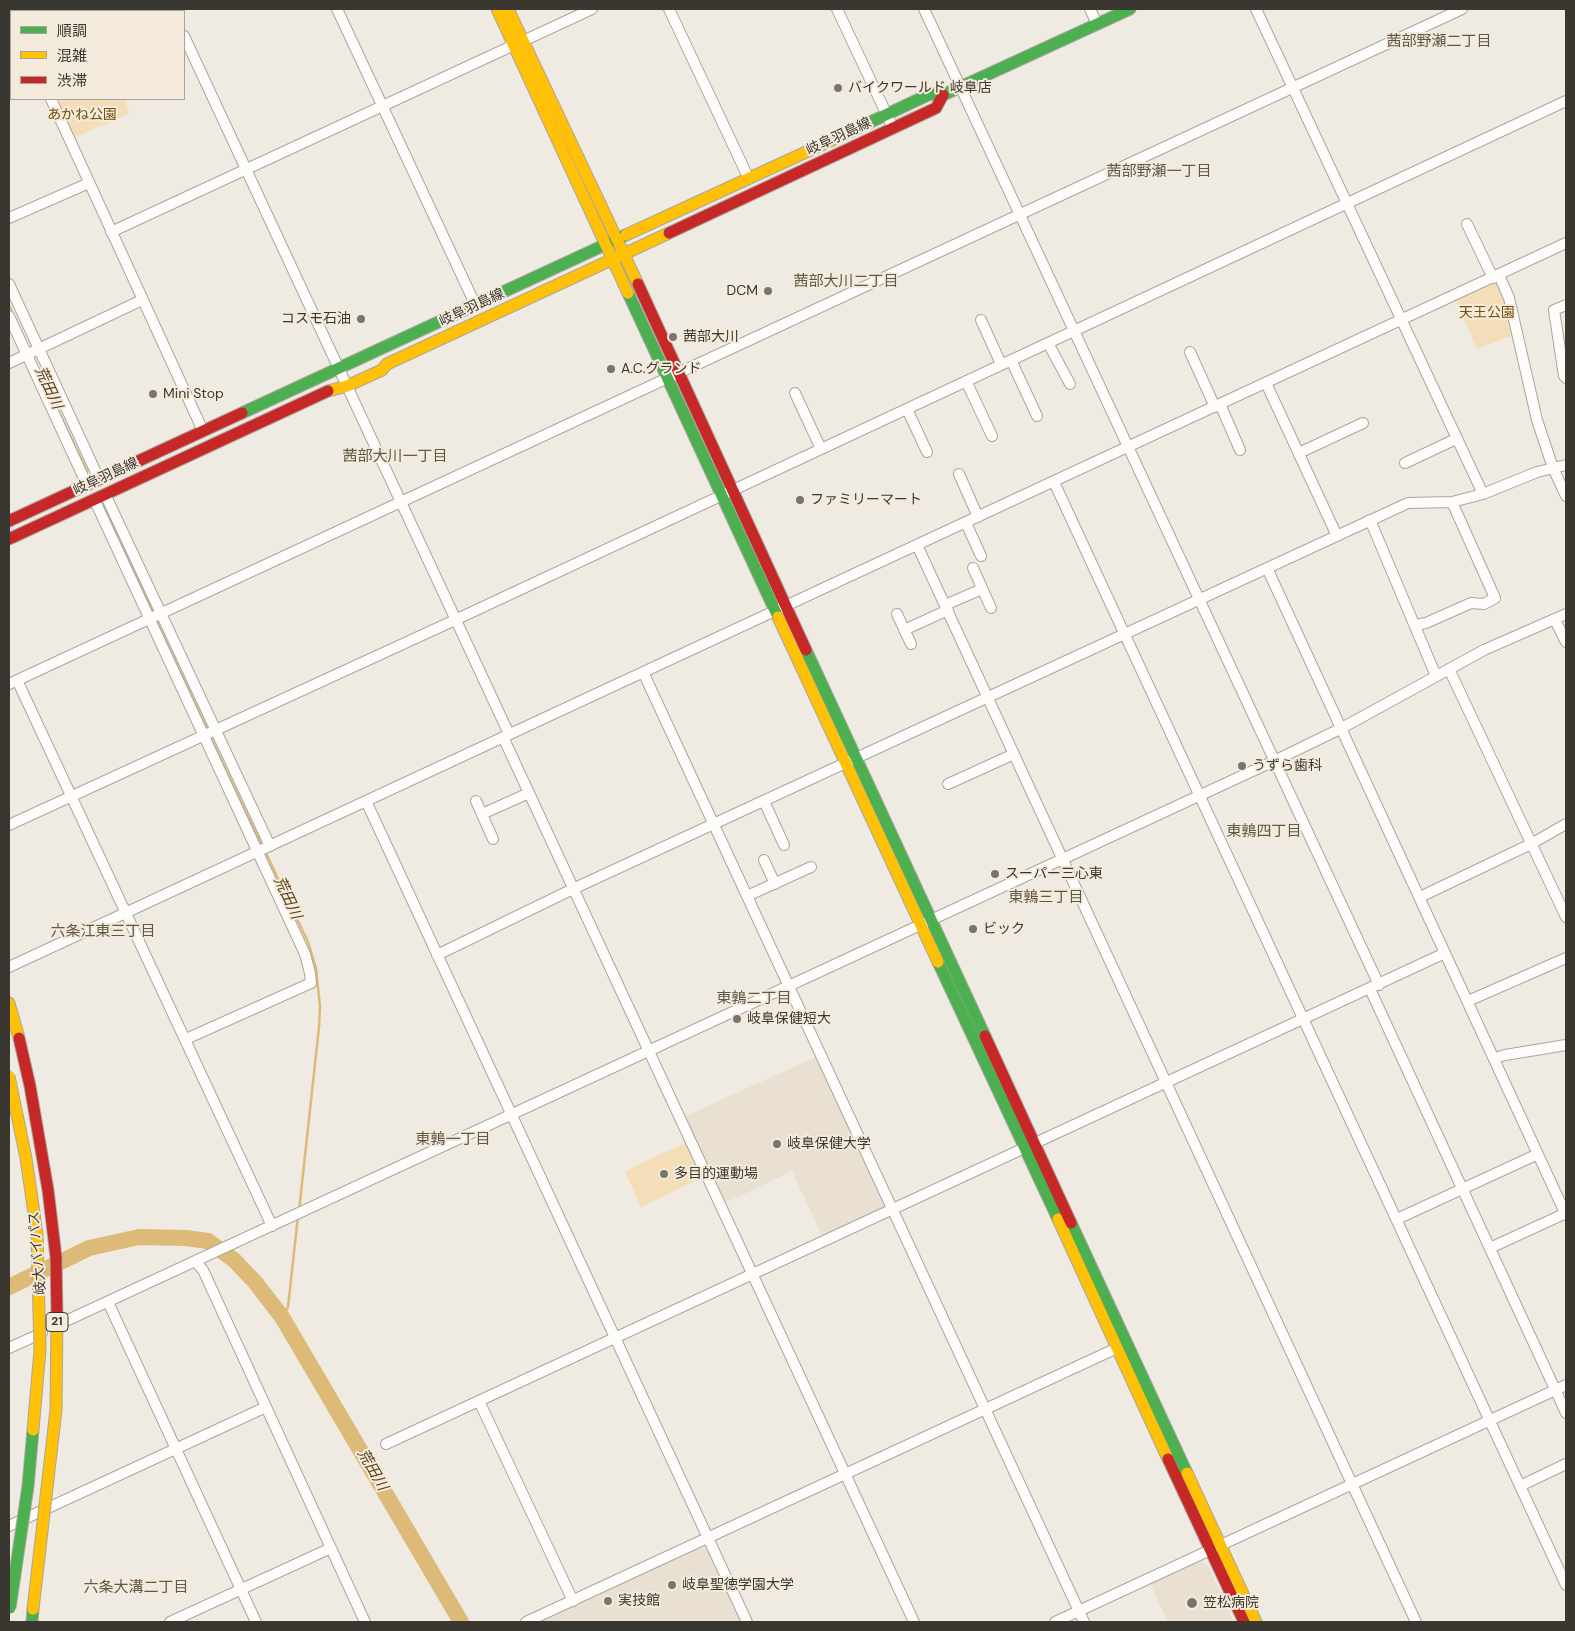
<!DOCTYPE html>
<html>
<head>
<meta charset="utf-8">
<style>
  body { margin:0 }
  #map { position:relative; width:1575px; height:1631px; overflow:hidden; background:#efeae2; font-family:"DM Sans","Noto Sans JP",sans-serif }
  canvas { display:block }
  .frame { position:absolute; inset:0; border:10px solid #3a3630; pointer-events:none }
  .legend { position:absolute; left:10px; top:10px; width:175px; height:90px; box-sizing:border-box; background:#f5ebdc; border:1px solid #aaa397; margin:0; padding:6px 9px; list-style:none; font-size:15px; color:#3a3630 }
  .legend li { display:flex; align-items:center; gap:10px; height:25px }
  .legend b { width:25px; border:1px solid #aaa397 }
</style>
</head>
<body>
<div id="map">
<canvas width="1575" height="1631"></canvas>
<div class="frame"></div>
<ul class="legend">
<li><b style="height:6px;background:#4caf50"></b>順調</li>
<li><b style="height:6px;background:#ffc107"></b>混雑</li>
<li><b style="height:6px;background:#c62828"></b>渋滞</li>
</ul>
</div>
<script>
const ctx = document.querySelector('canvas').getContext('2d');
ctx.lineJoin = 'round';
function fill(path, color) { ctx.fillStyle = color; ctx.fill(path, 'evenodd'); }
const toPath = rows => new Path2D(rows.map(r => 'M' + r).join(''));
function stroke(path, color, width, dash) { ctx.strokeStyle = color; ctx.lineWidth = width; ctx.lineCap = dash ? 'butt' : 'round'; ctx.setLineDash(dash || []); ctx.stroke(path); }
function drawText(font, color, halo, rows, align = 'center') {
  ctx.font = font + ' "DM Sans","Noto Sans JP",sans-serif'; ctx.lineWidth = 4; ctx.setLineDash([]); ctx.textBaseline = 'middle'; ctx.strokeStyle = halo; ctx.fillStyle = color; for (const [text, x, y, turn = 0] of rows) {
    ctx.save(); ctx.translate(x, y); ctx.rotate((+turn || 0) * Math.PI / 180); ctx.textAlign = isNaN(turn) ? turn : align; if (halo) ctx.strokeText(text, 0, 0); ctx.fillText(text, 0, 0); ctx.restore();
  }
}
fill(toPath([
  [817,1056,887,1207,823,1238,792,1171,723,1204,684,1117],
  [704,1546,708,1547,742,1622,536,1622],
  [1198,1560,1208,1566,1234,1622,1168,1622,1150,1583]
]), '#e9e0d1');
fill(toPath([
  [55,99,124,99,130,113,73,138],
  [1498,281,1508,304,1514,335,1477,349,1456,300],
  [687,1142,704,1177,641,1207,625,1171]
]), '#f4deba');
stroke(toPath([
  [9,305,13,315],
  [44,381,87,471],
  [105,510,153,613],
  [155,618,208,731],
  [210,736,262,846],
  [265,851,308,942,316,968,320,1007,319,1027,299,1211],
  [282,1317,288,1307,298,1216]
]), '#deba78', 2.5);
stroke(toPath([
  [9,1287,89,1248,139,1237,186,1238,208,1241,234,1260,255,1282,282,1317,461,1622]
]), '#deba78', 16);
const street = toPath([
  [171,9,172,11],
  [337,9,475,304],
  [669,9,748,177],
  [837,9,893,128],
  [924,9,1379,985],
  [1090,9,1097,24],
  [1256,9,1483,494],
  [9,13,11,18],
  [184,36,509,734],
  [523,41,592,9],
  [51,99,203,431],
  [9,218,89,183],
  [1467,224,1493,278],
  [111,232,514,45],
  [1499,275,1509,298,1537,420,1553,468,1566,496],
  [9,284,99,479],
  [1566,305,1554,310,1564,376,1566,378],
  [9,316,87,485],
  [981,320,1001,364],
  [1048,343,1070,384],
  [1190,352,1215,407],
  [1011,360,1037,416],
  [9,363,142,300],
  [966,381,992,436],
  [1266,383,1337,536],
  [795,393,821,449],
  [1220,404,1240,450],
  [907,409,927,452],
  [1299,453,1363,423],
  [1405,463,1456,439],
  [959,474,978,517],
  [1054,482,1566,1585],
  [105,494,270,846],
  [94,499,305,954,310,973,311,983,186,1039],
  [1370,520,1436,676],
  [966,523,981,556],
  [917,545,1416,1622],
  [973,568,991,608],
  [1267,568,1566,1215],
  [945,605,982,589],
  [897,614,911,644],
  [1555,620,1566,642],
  [1415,625,1426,623,1471,603,1484,604,1495,598,1452,502,1483,494,1537,472,1566,465],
  [904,630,948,610],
  [1449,669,1566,917],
  [643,672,1084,1622],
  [17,680,272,1226],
  [9,684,1462,9],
  [503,737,914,1622],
  [948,784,1014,754],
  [366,801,747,1622],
  [476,801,493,839],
  [764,801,784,845],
  [482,814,529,793],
  [9,825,455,620,1566,101],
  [764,860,775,884],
  [747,896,811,867],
  [1420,897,1531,844,1566,824],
  [437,955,575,888,1408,503,1452,502],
  [9,967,1566,243],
  [1370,989,1566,1413],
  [1468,1001,1566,958],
  [1495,1058,1505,1055,1566,1045],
  [1397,1219,1538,1154],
  [1490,1248,1566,1213],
  [196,1262,203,1270,365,1622],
  [108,1302,256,1622],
  [55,1326,1274,761,1340,729,1484,650,1566,614],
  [9,1348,42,1333],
  [479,1401,573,1601],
  [386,1444,1445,953],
  [1520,1486,1566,1464],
  [9,1526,266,1407],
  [170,1622,331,1548],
  [526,1622,1117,1348],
  [1055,1622,1566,1385]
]);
const fast = toPath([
  [94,11,100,9],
  [9,51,11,50],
  [843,135,930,94,943,95,1130,9],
  [628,293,778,617],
  [242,413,626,235],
  [806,650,985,1036],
  [938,962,1058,1219],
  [1071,1223,1187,1473],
  [32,1622,33,1609]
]);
const slow = toPath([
  [497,9,628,293],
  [508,9,638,284],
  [626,235,843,135],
  [328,391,347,386,382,370,387,364,669,233],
  [778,617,938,962],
  [9,1003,19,1038],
  [1058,1219,1168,1459],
  [1187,1473,1256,1622]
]);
const jam = toPath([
  [669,233,936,108,943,95],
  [638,284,806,650],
  [9,521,242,413],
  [9,539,328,391],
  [985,1036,1071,1223],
  [1168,1459,1244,1622]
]);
stroke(street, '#aaa69f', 12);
stroke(fast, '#aaa69f', 13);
stroke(slow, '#aaa69f', 13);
stroke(jam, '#aaa69f', 13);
stroke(street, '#fdfcfb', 10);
stroke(fast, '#4caf50', 11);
stroke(slow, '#ffc107', 11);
stroke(jam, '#c62828', 11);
const fastBridge = toPath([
  [10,1608,28,1486,33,1430]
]);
const slowBridge = toPath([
  [9,1076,26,1158,37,1234,40,1350,33,1430],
  [33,1609,56,1410,57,1315]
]);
const jamBridge = toPath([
  [19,1038,30,1086,48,1190,56,1257,57,1315]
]);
stroke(fastBridge, '#aaa69f', 13, []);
stroke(slowBridge, '#aaa69f', 13, []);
stroke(jamBridge, '#aaa69f', 13, []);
stroke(fastBridge, '#4caf50', 11);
stroke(slowBridge, '#ffc107', 11);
stroke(jamBridge, '#c62828', 11);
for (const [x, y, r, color] of [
  [838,88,5,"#79756e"],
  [768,291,5,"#79756e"],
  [361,319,5,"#79756e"],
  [673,337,5,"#79756e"],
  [611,369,5,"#79756e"],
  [153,394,5,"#79756e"],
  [800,500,5,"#79756e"],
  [1242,766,5,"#79756e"],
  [995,874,5,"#79756e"],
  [973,929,5,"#79756e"],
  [737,1019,5,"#79756e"],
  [777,1144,5,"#79756e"],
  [664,1174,5,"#79756e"],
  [672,1585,5,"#79756e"],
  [608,1601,5,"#79756e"],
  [1192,1603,6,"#79756e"]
]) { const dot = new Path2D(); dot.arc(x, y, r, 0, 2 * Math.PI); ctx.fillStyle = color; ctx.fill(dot); stroke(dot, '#f5ebdc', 2); }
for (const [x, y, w] of [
  [57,1322,22]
]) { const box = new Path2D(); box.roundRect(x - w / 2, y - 9.5, w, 19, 4); ctx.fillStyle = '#f5ebdc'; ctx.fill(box); stroke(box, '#3a3630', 1); }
drawText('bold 12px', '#3a3630', null, [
  ["21",57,1322]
]);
drawText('14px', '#3a3630', '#f5ebdc', [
  ["バイクワールド 岐阜店",848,88],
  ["DCM",758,291,"right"],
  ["コスモ石油",351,319,"right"],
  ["茜部大川",683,337],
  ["A.C.グランド",621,369],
  ["Mini Stop",163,394],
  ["ファミリーマート",810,500],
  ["うずら歯科",1252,766],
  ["スーパー三心東",1005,874],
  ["ビック",983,929],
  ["岐阜保健短大",747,1019],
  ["岐阜保健大学",787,1144],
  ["多目的運動場",674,1174],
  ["岐阜聖徳学園大学",682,1585],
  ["実技館",618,1601],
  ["笠松病院",1203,1603]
], 'left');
drawText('14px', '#725008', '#f5ebdc', [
  ["あかね公園",82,115],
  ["天王公園",1487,313]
]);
drawText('14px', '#3a3630', '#f5ebdc', [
  ["岐阜羽島線",839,137,-25],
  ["岐阜羽島線",472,308,-25],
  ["岐阜羽島線",106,477,-25],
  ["岐大バイパス",38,1253,-95]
]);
drawText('15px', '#5f574a', '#f5ebdc', [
  ["茜部野瀬二丁目",1439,42],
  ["茜部野瀬一丁目",1159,172],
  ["茜部大川二丁目",846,282],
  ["茜部大川一丁目",395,457],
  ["東鶉四丁目",1264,832],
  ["東鶉三丁目",1046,898],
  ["六条江東三丁目",103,932],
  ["東鶉二丁目",754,999],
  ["東鶉一丁目",453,1140],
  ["六条大溝二丁目",136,1588]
]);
drawText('italic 15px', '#55401a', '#f5ebdc', [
  ["荒田川",48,388,65],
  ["荒田川",287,898,65],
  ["荒田川",372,1470,60]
]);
</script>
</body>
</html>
